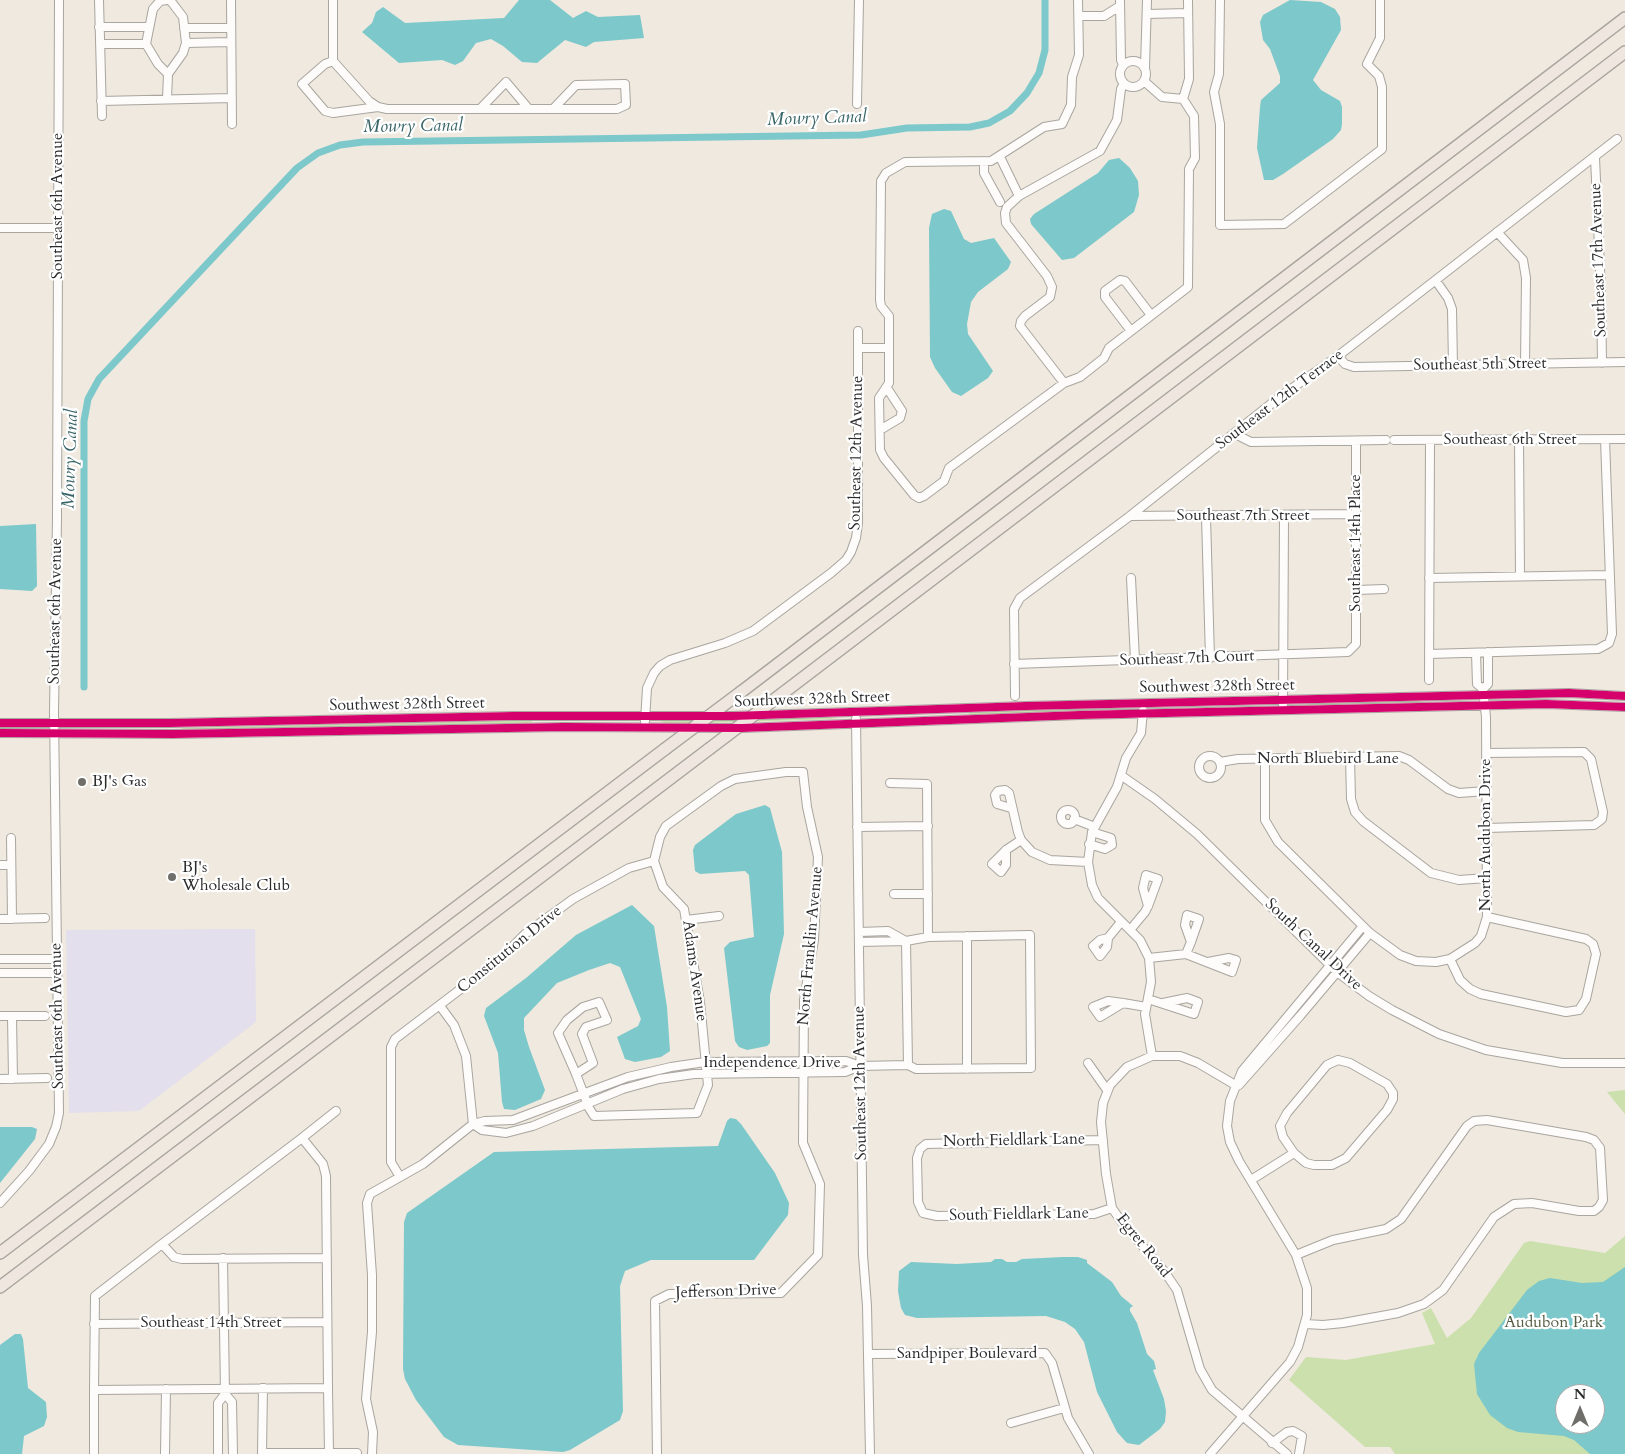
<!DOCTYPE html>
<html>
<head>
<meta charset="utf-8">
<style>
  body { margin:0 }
  #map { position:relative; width:1625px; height:1454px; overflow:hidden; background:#efe9df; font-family:Cardo,serif }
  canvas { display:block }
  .north { position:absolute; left:1555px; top:1384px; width:50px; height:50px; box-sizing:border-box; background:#fff; border:1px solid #aaa; border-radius:50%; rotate:0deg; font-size:14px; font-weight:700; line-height:20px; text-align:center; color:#2b2b2b }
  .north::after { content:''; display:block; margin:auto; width:18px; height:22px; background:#706e6a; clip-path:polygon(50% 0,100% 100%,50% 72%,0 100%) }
</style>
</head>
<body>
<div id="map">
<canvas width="1625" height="1454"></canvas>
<div class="north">N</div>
</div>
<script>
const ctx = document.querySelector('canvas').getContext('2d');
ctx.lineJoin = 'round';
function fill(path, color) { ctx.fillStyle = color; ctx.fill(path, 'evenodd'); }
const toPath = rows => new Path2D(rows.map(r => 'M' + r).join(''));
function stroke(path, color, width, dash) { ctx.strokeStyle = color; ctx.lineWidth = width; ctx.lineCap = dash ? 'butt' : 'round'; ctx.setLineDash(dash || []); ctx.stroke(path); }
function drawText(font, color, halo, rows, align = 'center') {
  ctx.font = font + ' Cardo,serif'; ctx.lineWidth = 4.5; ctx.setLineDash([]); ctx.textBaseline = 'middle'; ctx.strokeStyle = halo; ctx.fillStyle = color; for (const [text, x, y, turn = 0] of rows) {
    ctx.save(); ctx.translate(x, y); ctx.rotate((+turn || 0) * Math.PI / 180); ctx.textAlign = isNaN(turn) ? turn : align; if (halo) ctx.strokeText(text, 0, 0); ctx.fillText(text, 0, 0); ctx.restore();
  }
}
fill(toPath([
  [255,929,256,1022,139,1111,69,1113,66,930]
]), '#e3dfec');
fill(toPath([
  [1420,700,1420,702,1412,704,1312,706,1301,703],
  [1115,707,1124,710,969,715,969,712,975,711],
  [824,717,838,719,670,724,659,721],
  [532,720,532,722,526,723,199,730,182,730,182,728],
  [1625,1090,1625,1114,1607,1092],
  [1625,1236,1625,1454,1395,1454,1390,1447,1365,1447,1289,1380,1306,1357,1346,1360,1435,1344,1422,1313,1431,1308,1447,1338,1471,1318,1524,1243,1530,1241,1605,1253],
  [1565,1394,1595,1394,1595,1424,1565,1424]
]), '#cbe0ac');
fill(toPath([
  [519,0,550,0,573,18,586,11,598,17,640,15,644,38,594,42,586,47,565,40,537,63,522,62,503,46,491,39,476,43,463,61,455,65,442,60,399,63,362,32,372,23,376,12,383,7,405,23,504,18],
  [1290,0,1321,2,1335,9,1340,17,1341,30,1313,80,1321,90,1340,101,1342,107,1342,124,1341,130,1333,139,1283,174,1273,180,1264,180,1257,148,1260,107,1261,100,1280,83,1280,76,1270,49,1263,40,1260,22,1263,15],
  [1119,158,1130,168,1138,181,1139,195,1134,212,1074,258,1062,260,1031,224,1030,219,1034,214,1098,173,1109,160],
  [944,209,951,211,964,239,971,243,994,238,1011,262,1008,269,978,292,971,302,967,324,968,334,993,371,988,378,961,396,952,392,935,368,930,357,929,228,932,214],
  [36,524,37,586,32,591,0,589,0,526],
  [765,805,770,808,782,852,784,934,770,995,770,1043,767,1046,747,1050,739,1047,735,1041,724,948,730,942,754,937,749,875,745,871,700,874,695,871,693,850,695,845,736,814],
  [632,905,654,926,667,1007,670,1051,661,1057,635,1062,625,1059,617,1037,638,1026,641,1019,620,967,610,963,589,970,557,983,524,1018,524,1030,529,1047,545,1090,541,1099,515,1110,504,1109,502,1102,498,1053,484,1016,486,1008,526,978,576,935],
  [730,1118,736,1119,741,1124,775,1173,789,1203,788,1215,754,1260,651,1260,625,1271,620,1286,623,1411,620,1420,570,1450,563,1452,458,1445,444,1437,416,1400,405,1379,403,1369,404,1222,407,1213,494,1152,718,1146,727,1121],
  [0,1127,32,1127,37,1129,35,1139,0,1183],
  [1063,1257,1078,1257,1087,1260,1087,1263,1112,1282,1121,1296,1133,1306,1130,1308,1130,1311,1137,1323,1147,1354,1154,1361,1156,1369,1153,1370,1164,1399,1166,1411,1165,1422,1160,1429,1139,1445,1127,1443,1117,1432,1097,1392,1084,1342,1075,1329,1065,1322,1046,1316,917,1318,905,1315,901,1308,898,1291,899,1271,911,1262,957,1264,991,1262,995,1259,1002,1259,1007,1262,1016,1262,1022,1259],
  [1625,1267,1625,1454,1590,1454,1574,1440,1564,1436,1518,1432,1507,1428,1490,1415,1477,1394,1474,1364,1479,1353,1527,1290,1539,1281,1550,1278,1582,1283,1603,1282],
  [1565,1394,1595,1394,1595,1424,1565,1424],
  [15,1334,21,1334,23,1339,28,1388,46,1402,47,1417,44,1426,24,1436,22,1454,0,1454,0,1345]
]), '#7cc8ca');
stroke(toPath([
  [84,687,84,421,88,399,99,379,297,168,318,153,340,145,363,142,861,135,907,128,970,127,989,123,1010,111,1027,93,1039,73,1045,50,1045,0]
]), '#7cc8ca', 7);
const minor = toPath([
  [99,0,102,116],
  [167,0,160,1,153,9,146,44,158,64,168,74],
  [231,0,232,124],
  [333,0,333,61,369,101,378,107,387,109,617,109,626,105,625,84,576,85,554,108],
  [1078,0,1079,55,1072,77,1071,105,1062,124,1044,127,991,161,905,162,886,173,881,181,880,300,881,306,889,316,889,383,879,398,880,450,884,458,914,495,919,498,924,496,944,481,949,468,1064,383,1080,377,1104,358,1109,348,1188,287,1189,169,1195,158,1194,116,1183,99,1162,97,1144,81],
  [1120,0,1121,60,1123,65],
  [1220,0,1219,74,1214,92,1220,124,1220,225,1284,224,1382,149,1382,87,1379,76,1367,64,1380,38,1380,0],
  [1147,14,1188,13],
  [1079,16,1104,16,1120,6],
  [99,27,149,27],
  [184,28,231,28],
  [186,43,231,42],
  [100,44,146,44],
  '1120 74a13 13 0 1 1 26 0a13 13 0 1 1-26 0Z',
  [333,61,325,64,302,84,325,111,333,113,378,107],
  [1145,68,1147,0],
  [167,99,168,74,183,53,186,43,183,17,170,0],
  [1183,99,1189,79,1188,0],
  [101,101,232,98],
  [857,104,859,0],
  [481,108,506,82,528,108],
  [1000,157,1019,196],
  [1595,158,1601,291,1602,363],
  [984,161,984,173,1000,202],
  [0,228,59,228],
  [1497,232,1523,260,1526,278,1525,364],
  [1436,281,1448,298,1452,309,1453,366],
  [1131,331,1105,297,1105,291,1120,280,1125,281,1151,315],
  [858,348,888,348],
  [1338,356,1345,364,1354,367,1625,362],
  [1064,383,1020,326,1021,321,1025,316,1050,297,1052,287,1047,276,1006,223,1005,213,1007,207,1019,196,1100,151,1117,120,1121,89,1124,83],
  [880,430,900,418,902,411,887,388],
  [1235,434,1251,442,1386,440],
  [1394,440,1625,439],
  [1519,440,1520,576],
  [1130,516,1356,514],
  [1206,517,1210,658],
  [1131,578,1135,660],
  [1429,578,1609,575],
  [1357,590,1384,589],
  [1476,653,1477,684,1483,689],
  [1429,654,1598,649,1609,643,1612,634,1605,439],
  [1014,664,1348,652,1356,644,1356,441],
  [1429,680,1430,440],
  [1015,696,1014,609,1020,598,1130,516,1281,396,1338,356,1617,139],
  [1283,704,1284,516],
  [1143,711,1141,733,1126,758,1117,787,1092,832,1088,862,1092,885,1098,898,1140,940,1149,958,1151,982,1145,1014,1152,1056],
  [856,719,863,1255,867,1306,870,1454],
  [645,721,647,688,654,673,660,666,670,660,725,643,753,631,831,573,846,560,851,552,856,538,858,523,858,331],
  [0,723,170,723,513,716,733,716,1026,706,1484,695,1569,693,1625,696],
  [0,733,173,734,563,727,742,728,1080,715,1546,704,1625,707],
  [1486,753,1584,752,1591,759,1603,812,1602,819,1594,825,1486,828],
  '1199 767a11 11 0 1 1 22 0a11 11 0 1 1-22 0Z',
  [1350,757,1351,799,1355,812,1363,821,1431,873,1459,880,1487,878],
  [1265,759,1265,820,1278,842,1370,933,1400,955,1416,961,1436,962,1450,959,1475,943,1481,936,1487,917,1486,717,1483,689,1488,684,1488,652],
  [1220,762,1238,759,1399,756,1409,760,1448,789,1459,793,1486,791],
  [1122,776,1155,799,1197,834,1337,972,1369,996,1392,1010,1439,1034,1486,1050,1562,1063,1625,1063],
  [890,783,927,784,928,937],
  [1011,808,997,804,995,795,998,791,1005,790,1009,793,1018,832,1021,840,1032,852,1050,860,1088,862],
  '1061 817a7 7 0 1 1 14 0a7 7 0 1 1-14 0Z',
  [1074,819,1095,827],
  [857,827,928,826],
  [11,838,12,919],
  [1089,844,1105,849,1112,845,1111,838,1092,832],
  [1006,850,1006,865,1001,872,992,864,1006,850,1021,840],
  [0,865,11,865],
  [894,894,928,894],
  [0,919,45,918],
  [686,920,719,916],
  [1130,930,1145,912,1148,906,1158,879,1146,875,1143,888,1148,906],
  [859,932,888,931,904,940],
  [1108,938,1107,947,1100,956,1093,946,1100,940,1108,938,1121,922],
  [906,941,908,1065],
  [1186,954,1191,942,1199,919,1187,915,1185,925,1191,942],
  [1149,958,1186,954,1232,972,1236,960,1229,958,1208,962],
  [0,959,58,959],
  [1450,959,1460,980,1470,989,1481,994,1566,1012,1579,1010,1586,999,1596,954,1593,944,1586,939,1487,917],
  [0,973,58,973],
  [1148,999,1194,1014,1198,1002,1187,998,1163,1003],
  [599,1002,607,1020,586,1027,582,1034,593,1063,576,1074,558,1033,567,1020,583,1007,599,1002],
  [1123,1003,1100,1017,1093,1007,1108,1001,1123,1003,1146,1007],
  [440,1006,454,1025,466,1056,473,1124,482,1130,506,1133,533,1126,623,1089,659,1079,694,1074,845,1072,860,1066,908,1065,916,1069,1031,1068,1030,935,928,937,906,941,859,942],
  [0,1016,45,1016],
  [12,1016,13,1079],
  [1338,1060,1350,1063,1387,1084,1393,1093,1393,1099,1387,1110,1346,1158,1332,1165,1314,1165,1306,1163,1294,1153,1283,1137,1280,1126,1287,1113,1327,1065,1338,1060],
  [1088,1063,1107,1090],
  [967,1069,967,936],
  [576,1074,589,1108,594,1116,697,1113,708,1085,700,1002,684,909,663,887,654,861],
  [0,1079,47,1078],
  [1239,1085,1300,1016,1370,933],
  [1237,1086,1198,1063,1180,1056,1152,1056,1127,1067,1110,1085,1103,1103,1101,1122,1106,1174,1112,1208,1121,1221,1164,1271,1177,1290,1200,1369,1212,1390,1287,1454],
  [302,1138,162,1244,174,1257,182,1259,327,1258],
  [1103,1140,926,1144,920,1149,917,1158,918,1202,923,1213,937,1216,1094,1214,1112,1208],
  [400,1177,391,1162,391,1047,395,1039,500,959,525,934,573,899,629,868,654,861,660,837,666,826,721,786,735,779,786,772,803,772,807,807,818,857,814,940,804,1000,803,1143,820,1184,818,1255,781,1293,669,1294,655,1301,657,1454],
  [1251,1180,1294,1153],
  [0,1203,29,1171,49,1144,56,1127,59,1113,54,712,57,518,59,0],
  [162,1244,95,1296,94,1390,328,1388,326,1176,323,1164,302,1138,336,1111],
  [1296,1255,1333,1240,1386,1229,1401,1219,1467,1126,1474,1121,1487,1120,1586,1137,1594,1140,1600,1148,1603,1200,1599,1207,1594,1211,1579,1211,1532,1203,1514,1204,1494,1217,1443,1290,1424,1304,1398,1313,1343,1323,1323,1325,1305,1324],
  [94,1324,327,1322],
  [868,1354,1045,1353,1052,1363,1068,1418,1089,1454],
  [263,1388,262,1453,329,1453,328,1388],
  [225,1394,232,1402,233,1454],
  [1011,1423,1064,1408],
  [1272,1443,1287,1432,1293,1431,1302,1436,1299,1454],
  [329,1453,357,1453],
  [94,1454,94,1390],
  [165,1454,166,1389],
  [218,1454,218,1403,225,1394,223,1258],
  [372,1454,373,1432,366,1399,372,1332,372,1275,367,1203,370,1194,423,1164,473,1124,485,1121,513,1120,628,1077,671,1067,705,1062,846,1061,860,1066],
  [1210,1454,1290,1362,1298,1347,1307,1315,1307,1288,1296,1255,1239,1161,1230,1142,1227,1126,1230,1101,1242,1071,1363,926]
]);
const highway = toPath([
  [741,692,1625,18],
  [783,693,1625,52],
  [0,1253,665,749],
  [0,1287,709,749]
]);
stroke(minor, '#a9a59f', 10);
stroke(highway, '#a9a59f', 14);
stroke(minor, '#fdfcfa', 8);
stroke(highway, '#eee6df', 11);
const highwayBridge = toPath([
  [665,749,741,692],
  [709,749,783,693]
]);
stroke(highwayBridge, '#a9a59f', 14, []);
stroke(highwayBridge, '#eee6df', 11);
stroke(toPath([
  [0,723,170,723,513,716,733,716,1026,706,1484,695,1569,693,1625,696],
  [0,733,173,734,563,727,742,728,1080,715,1546,704,1625,707]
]), '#d6006c', 8);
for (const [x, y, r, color] of [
  [82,782,5,"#706e6a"],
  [172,877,5,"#706e6a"]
]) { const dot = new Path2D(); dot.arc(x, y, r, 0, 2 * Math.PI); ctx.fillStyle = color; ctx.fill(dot); stroke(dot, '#fff', 2); }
drawText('16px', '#2b2b2b', '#fff', [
  ["Southeast 6th Avenue",58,206,-90],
  ["Southeast 17th Avenue",1599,260,-92],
  ["Southeast 5th Street",1480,365,-1],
  ["Southeast 12th Terrace",1280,400,-37],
  ["Southeast 6th Street",1510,440],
  ["Southeast 12th Avenue",857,453,-89],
  ["Southeast 7th Street",1243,516],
  ["Southeast 14th Place",1356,543,-90],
  ["Southeast 6th Avenue",56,611,-89],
  ["Southeast 7th Court",1187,659,-2],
  ["Southwest 328th Street",1217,687,-1],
  ["Southwest 328th Street",812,700,-2],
  ["Southwest 328th Street",407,705,-1],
  ["North Bluebird Lane",1328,759],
  ["North Audubon Drive",1486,835,-90],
  ["South Canal Drive",1313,945,43],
  ["North Franklin Avenue",811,946,-85],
  ["Constitution Drive",510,950,-39],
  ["Adams Avenue",694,971,82],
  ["Southeast 6th Avenue",58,1016,-91],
  ["Independence Drive",772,1063],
  ["Southeast 12th Avenue",861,1083,-91],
  ["North Fieldlark Lane",1014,1141,-1],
  ["South Fieldlark Lane",1019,1215,-1],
  ["Egret Road",1143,1246,51],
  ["Jefferson Drive",726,1292,-2],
  ["Southeast 14th Street",211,1323],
  ["Sandpiper Boulevard",967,1354]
]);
drawText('16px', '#2b2b2b', '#fff', [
  ["BJ's Gas",92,782],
  ["BJ's",182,868],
  ["Wholesale Club",182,886]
], 'left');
drawText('16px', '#525f45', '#fff', [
  ["Audubon Park",1554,1323]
]);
drawText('italic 18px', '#386467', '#fff', [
  ["Mowry Canal",817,119,-2],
  ["Mowry Canal",413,127,-1],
  ["Mowry Canal",71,459,-88]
]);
</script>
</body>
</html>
